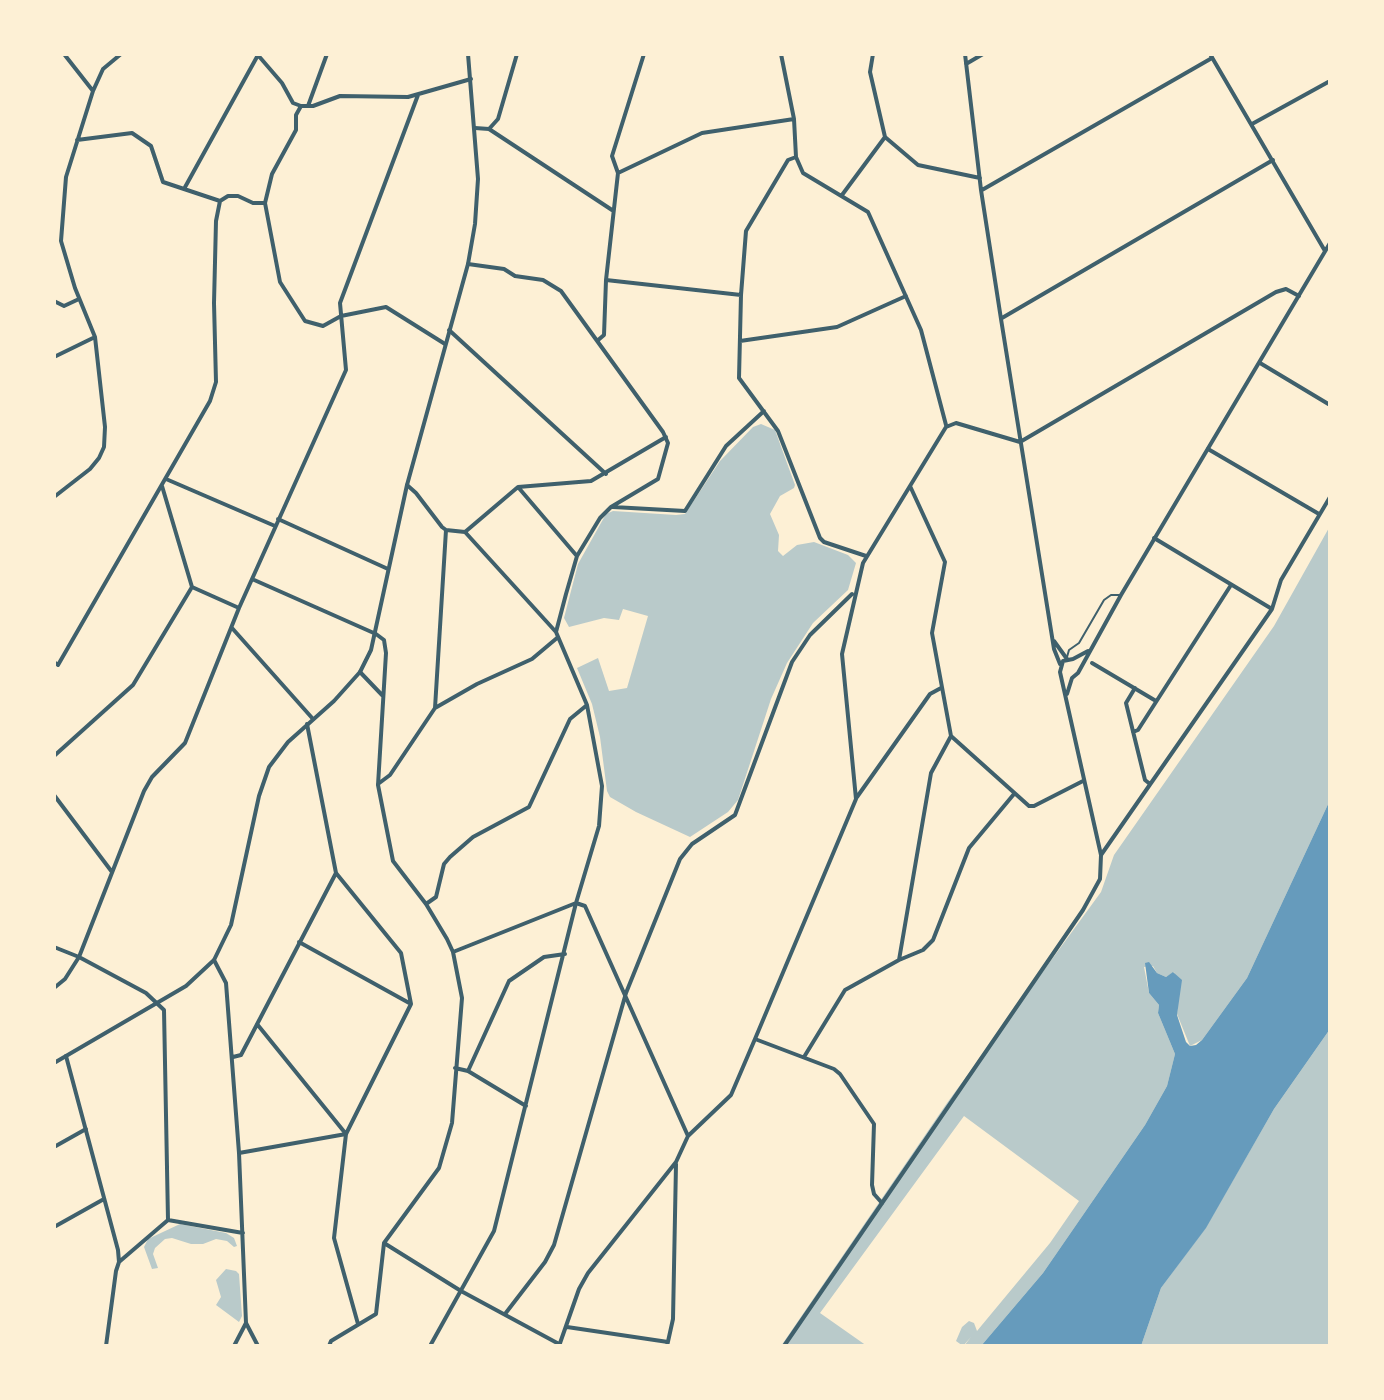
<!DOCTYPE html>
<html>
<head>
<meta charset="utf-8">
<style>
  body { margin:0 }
  #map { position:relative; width:1384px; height:1400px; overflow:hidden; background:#fdf0d5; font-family:"Roboto Condensed",sans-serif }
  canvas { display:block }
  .frame { position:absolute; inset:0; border:56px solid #fdf0d5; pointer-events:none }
</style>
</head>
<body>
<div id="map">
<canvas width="1384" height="1400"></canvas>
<div class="frame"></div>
</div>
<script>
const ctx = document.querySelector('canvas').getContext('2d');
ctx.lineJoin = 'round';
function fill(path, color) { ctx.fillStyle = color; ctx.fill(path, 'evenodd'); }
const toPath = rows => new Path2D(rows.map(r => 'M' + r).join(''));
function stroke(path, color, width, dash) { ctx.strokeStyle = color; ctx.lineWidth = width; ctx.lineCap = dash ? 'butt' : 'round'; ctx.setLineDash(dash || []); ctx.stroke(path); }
fill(toPath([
  [761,424,775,430,795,485,794,488,780,496,770,514,779,535,778,551,783,556,797,545,814,542,848,555,856,563,848,590,813,623,787,663,771,699,738,800,728,812,690,837,636,812,610,797,607,791,600,737,592,704,577,668,598,658,609,691,627,688,648,616,623,609,619,620,604,618,569,627,564,618,578,564,606,514,613,511,676,515,685,514,720,461,753,427],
  [1330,526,1330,800,1247,978,1202,1040,1190,1046,1177,1014,1179,990,1174,972,1166,977,1157,973,1153,966,1144,967,1149,993,1159,1005,1158,1013,1175,1054,1167,1086,1145,1125,1043,1273,981,1346,964,1346,971,1337,963,1346,956,1341,962,1327,969,1321,974,1323,977,1331,1050,1243,1079,1201,964,1116,820,1313,867,1346,781,1346,947,1103,1101,892,1114,855,1274,626],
  [1330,1029,1330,1346,1141,1346,1161,1288,1206,1227,1274,1109],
  [180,1224,226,1233,234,1238,237,1246,234,1247,227,1241,216,1239,203,1244,191,1244,172,1238,165,1239,155,1248,153,1254,158,1268,152,1269,144,1247,148,1239],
  [226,1269,236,1271,239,1274,242,1316,239,1322,216,1305,221,1297,216,1280]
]), '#b9caca');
fill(toPath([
  [1330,800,1330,1029,1274,1109,1206,1228,1161,1288,1141,1346,981,1346,1043,1273,1145,1125,1167,1086,1175,1054,1158,1013,1159,1005,1149,993,1145,963,1149,962,1157,973,1166,977,1173,972,1182,980,1177,1015,1186,1042,1190,1046,1196,1045,1202,1040,1247,978]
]), '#669bbc');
stroke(toPath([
  [1067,657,1069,650,1079,643,1104,600,1111,595,1120,595]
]), '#3f606c', 2);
stroke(toPath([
  [257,54,282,83,293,103,301,106,313,106,340,96,408,97,471,79],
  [781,54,794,119,796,157,803,173,868,212,921,330,946,425],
  [873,54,870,72,885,137,918,165,980,178],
  [965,54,981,190,1001,319,1054,649,1060,664],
  [966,64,983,54],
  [93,91,103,69,121,54],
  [301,106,296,115,296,130,272,174,265,203,280,282,305,321,323,326,341,316,386,307,445,344],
  [308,106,327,54],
  [1252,124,1330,81],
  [475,128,489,129,612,210],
  [489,129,498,119,517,54],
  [77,140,132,133,151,146,163,182,220,201],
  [796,157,788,160,746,231,741,295,739,378,778,431,820,538,824,542,866,556],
  [618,173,702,133,794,119],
  [184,189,258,55],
  [982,190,1212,58],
  [842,195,885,137],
  [220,201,228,196,238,196,253,203,265,203],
  [606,280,741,295],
  [54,301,64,306,79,299],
  [1002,318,1273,160],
  [449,330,606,474],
  [597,341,604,335,606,280,618,173,612,156,644,54],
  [740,341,837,327,906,296],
  [54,357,95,337],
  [1260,363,1330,405],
  [1208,449,1319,514],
  [166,479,275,526],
  [407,485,416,493,442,527,446,530,465,532,518,487,591,481,666,437],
  [162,486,192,587,239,608],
  [910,486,945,562,932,633,951,736,1029,806,1034,806,1083,781],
  [518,487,576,555],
  [54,497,90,469,99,458,104,447,105,427,95,337,75,288,61,241,66,177,93,91,64,54],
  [613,507,685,511,726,446,764,411],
  [278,519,388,569],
  [465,532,556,632],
  [1154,538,1272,609],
  [252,579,376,634,384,640,386,653,378,785,393,861,426,904,447,939,453,952,462,998,452,1123,439,1168,384,1243,376,1314,331,1341,329,1346],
  [232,628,313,719],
  [1054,641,1067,659],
  [54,662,58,665,210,401,216,382,214,303,216,221,220,201],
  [1092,663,1156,701],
  [360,672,382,695],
  [1135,688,1126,703,1145,780,1150,784],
  [435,708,446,530],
  [307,724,336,873,401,953,411,1004,346,1134,334,1238,358,1324],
  [1133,732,1138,730,1231,585],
  [54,756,133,685,192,587],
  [378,784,390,775,435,708,477,684,532,659,557,638],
  [54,795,112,872],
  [857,797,930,694,941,688],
  [1101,855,1272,609,1281,580,1330,497],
  [576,903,585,906,688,1136],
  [426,904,436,897,444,864,450,857,473,837,529,807,570,719,587,705],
  [299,942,411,1004],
  [54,947,79,957,146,993,164,1010,168,1220],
  [453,952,576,903],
  [214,960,226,983,239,1153,246,1323,258,1346],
  [899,960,923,950,933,940,969,848,1014,794],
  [54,988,65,979,79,957,144,791,152,777,185,743,239,608,346,370,340,303,418,95],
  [755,1039,834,1069,840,1074,874,1124,872,1185,874,1194,882,1203],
  [66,1056,118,1250,119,1262,116,1271,106,1346],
  [233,1057,241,1055,336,873],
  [804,1057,845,990,899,960,931,773,951,736],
  [455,1068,468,1071,526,1106],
  [468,1071,509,981,544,957,565,954],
  [54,1147,86,1129],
  [239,1153,346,1134,257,1024],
  [168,1220,243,1233],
  [54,1227,104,1199],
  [384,1243,461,1291,559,1344],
  [119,1262,168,1220],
  [505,1314,545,1262,554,1245,626,993,680,859,692,844,735,815,792,662,810,635,852,594],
  [567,1327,668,1342],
  [234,1346,246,1323],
  [430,1346,494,1231,576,903,599,826,602,786,587,705,556,632,566,594,577,556,600,518,611,507,658,479,668,443,663,432,561,291,543,280,515,276,504,269,468,264],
  [559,1346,579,1289,588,1273,676,1162,688,1136,731,1095,755,1039,856,799,842,654,863,563,946,427,956,423,1020,442,1276,292,1286,289,1299,296],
  [667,1346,673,1319,676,1164]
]), '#3f606c', 4);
stroke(toPath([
  [1210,54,1325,251],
  [1073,659,1088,651],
  [1067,694,1072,678,1078,673,1121,595,1330,243],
  [54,1063,186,986,214,960,231,925,259,796,269,767,288,742,334,701,360,672,371,650,407,485,468,264,475,224,478,179,468,54],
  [784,1346,1083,910,1100,879,1101,855,1060,672,1063,661,1073,659]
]), '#3f606c', 4);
</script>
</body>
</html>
